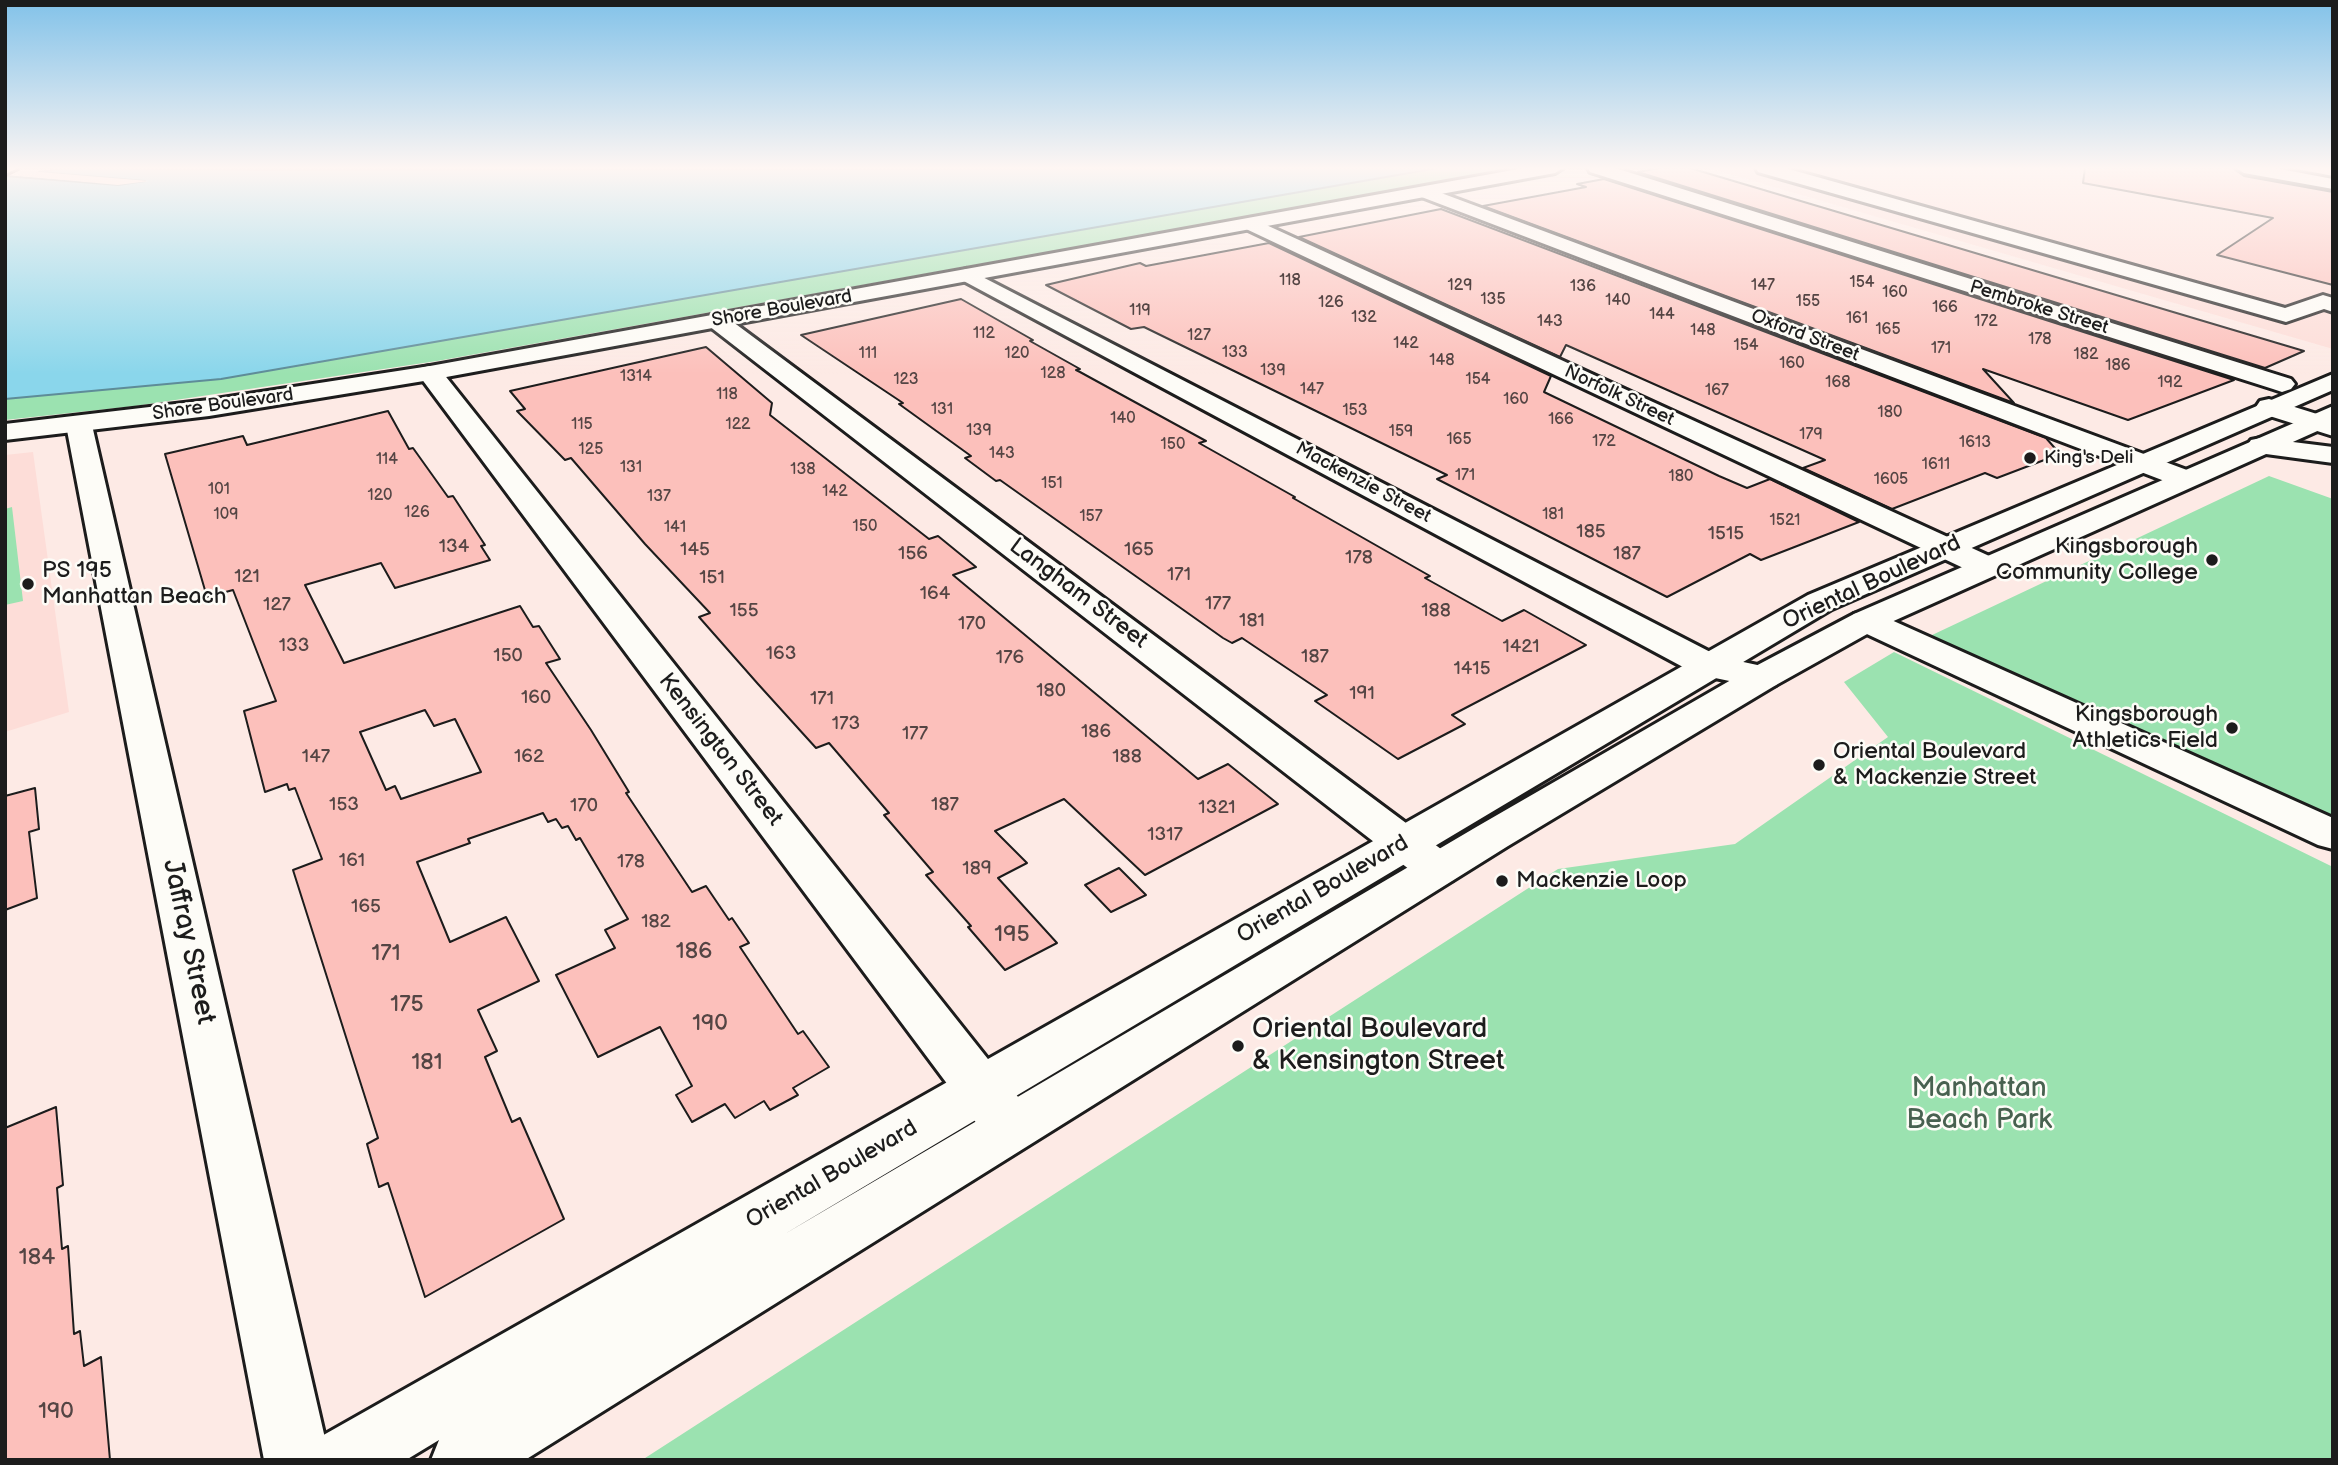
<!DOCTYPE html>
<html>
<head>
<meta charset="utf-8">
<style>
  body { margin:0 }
  #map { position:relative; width:2338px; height:1465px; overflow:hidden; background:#fdeae5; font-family:"Balsamiq Sans",sans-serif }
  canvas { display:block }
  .frame { position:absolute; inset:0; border:7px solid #1c1c1c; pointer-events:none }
</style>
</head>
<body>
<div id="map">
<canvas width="2338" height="1465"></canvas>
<div class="frame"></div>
</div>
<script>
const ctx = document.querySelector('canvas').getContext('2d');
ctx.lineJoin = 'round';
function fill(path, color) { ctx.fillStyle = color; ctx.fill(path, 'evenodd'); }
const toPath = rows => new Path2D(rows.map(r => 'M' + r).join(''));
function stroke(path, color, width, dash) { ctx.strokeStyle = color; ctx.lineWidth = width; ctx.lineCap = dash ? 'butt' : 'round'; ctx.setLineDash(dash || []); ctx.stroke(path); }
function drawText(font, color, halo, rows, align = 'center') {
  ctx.font = font + ' "Balsamiq Sans",sans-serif'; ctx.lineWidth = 5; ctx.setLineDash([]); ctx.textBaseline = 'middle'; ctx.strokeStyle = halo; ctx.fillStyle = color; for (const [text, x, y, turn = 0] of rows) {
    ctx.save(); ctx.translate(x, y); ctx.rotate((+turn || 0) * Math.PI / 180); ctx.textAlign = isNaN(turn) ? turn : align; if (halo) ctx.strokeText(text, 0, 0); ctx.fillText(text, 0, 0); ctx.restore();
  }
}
fill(toPath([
  [1708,168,2333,168,2333,349],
  [33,452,69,712,5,732,5,455]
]), '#fdddd8');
fill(toPath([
  [1438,168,1517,168,437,361,135,406,5,420,5,399,221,379],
  [2269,476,2333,499,2333,820,1930,636],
  [12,507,23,601,5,605,5,509],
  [1894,652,2333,867,2333,1460,642,1460,1558,869,1735,844,1888,737,1844,682]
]), '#9be2b0');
const water = toPath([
  [66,168,253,170,1438,168,221,379,5,399,5,176,118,185,145,181,39,172,66,168]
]);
fill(water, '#8ad6eb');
stroke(water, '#5e8c98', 2);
fill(toPath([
  [36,172,39,172,149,181,118,185,10,175,37,174]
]), '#fdeae5');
const building = toPath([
  [1659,168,1690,168,2304,351,2265,368,1638,172,1659,168],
  [2085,168,2233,168,2244,176,2333,192,2333,285,2217,255,2273,218,2083,183,2085,168],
  [1604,179,2234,380,2128,420,1983,369,2014,403,1483,206,1586,187,1577,184,1604,179],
  [1441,209,2046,438,2060,454,1997,478,1985,473,1892,509,1803,468,1825,460,1566,345,1560,357,1299,237,1441,209],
  [1269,243,1551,376,1544,392,1719,476,1747,488,1770,479,1859,522,1761,560,1750,554,1667,597,1437,479,1447,475,1144,327,1131,329,1046,285,1140,263,1146,266,1269,243],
  [961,299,1033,340,1030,341,1080,369,1076,370,1080,372,1206,441,1199,443,1295,497,1293,498,1430,576,1425,578,1502,621,1524,610,1586,645,1452,715,1465,724,1398,759,1315,701,1327,695,1242,638,1232,643,1223,638,1000,480,996,481,965,458,971,456,899,404,903,403,801,335,961,299],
  [706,347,772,403,770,415,929,539,938,536,976,567,953,575,1198,779,1228,764,1278,804,1145,875,1064,799,995,831,1027,863,998,878,1057,943,1005,970,968,927,971,926,926,875,933,872,884,815,889,813,829,743,816,748,758,684,699,617,710,613,645,544,571,458,565,460,517,411,525,409,510,391,706,347],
  [388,411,409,449,413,448,448,497,453,496,485,545,481,546,490,560,395,588,381,563,305,585,344,663,520,606,533,627,539,626,560,659,546,663,591,730,629,792,626,793,692,892,706,886,729,920,732,918,749,943,740,947,798,1034,803,1031,829,1067,793,1088,798,1095,770,1110,764,1101,735,1118,725,1104,692,1122,676,1095,692,1086,660,1027,598,1057,556,975,615,948,605,930,628,919,580,838,576,840,568,826,562,828,556,819,548,822,543,813,468,839,470,843,417,862,450,942,506,917,539,981,478,1010,497,1051,485,1057,512,1122,520,1118,564,1219,425,1297,388,1183,379,1187,367,1144,378,1138,293,870,322,859,295,788,289,790,287,784,265,792,244,711,276,701,233,590,207,597,165,454,243,436,247,445,388,411],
  [425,710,434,726,455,719,481,772,401,799,395,786,386,790,360,732,425,710],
  [35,788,39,829,29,832,37,898,5,910,5,796,35,788],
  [1119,868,1146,895,1111,912,1085,885,1119,868],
  [56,1107,63,1185,57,1188,62,1249,68,1246,74,1334,80,1331,84,1366,101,1357,110,1460,5,1460,5,1128,56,1107]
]);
fill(building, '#fcc0bb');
stroke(building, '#1c1c1c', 2);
const minor = toPath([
  [1588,168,1615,168,2291,379,2295,384,2291,389,2282,392,2273,389,1590,172,1588,168],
  [1756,168,1785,168,2285,308,2323,295,2333,298,2333,312,2324,309,2286,322,1758,172,1756,168],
  [2236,168,2275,168,2333,179,2333,189,2244,173,2236,168],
  [1425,187,2195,473,2199,479,2195,485,2185,488,2175,485,1419,196,1416,192,1419,188,1425,187],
  [1251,218,1998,560,2003,567,1998,574,1987,577,1976,574,1244,228,1241,224,1251,218],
  [967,269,1720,657,1776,669,1781,677,1776,685,1763,688,1696,674,960,279,957,275,960,271,967,269],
  [717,314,725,316,1453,858,1460,869,1453,880,1438,884,1423,880,709,326,706,321,709,316,717,314],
  [430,366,439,368,1030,1112,1038,1128,1030,1144,1011,1151,992,1144,421,378,418,373,421,368,430,366],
  [2269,399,2333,419,2333,436,2260,413,2256,407,2260,401,2269,399],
  [79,417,88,419,92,425,330,1460,264,1460,66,425,70,419,79,417],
  [2261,438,2333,447,2333,463,2251,452,2247,446,2251,440,2261,438],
  [1866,611,1878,614,2333,818,2333,849,2318,845,1854,628,1849,621,1854,614,1866,611]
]);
const tertiary = toPath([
  [2333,374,2333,390,1832,609,783,1235,1478,826,1750,669,1854,614,2333,406,2333,424,1878,628,1776,685,1508,846,525,1460,431,1460,439,1440,406,1460,310,1460,320,1437,1808,595,2333,374]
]);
const secondary = toPath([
  [5,168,18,168,5,174,5,168],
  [1524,168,1563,168,1555,173,430,380,209,416,5,440,5,424,209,400,430,366,1524,168]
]);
stroke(minor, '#1c1c1c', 6);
stroke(tertiary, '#1c1c1c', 6);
stroke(secondary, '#1c1c1c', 6);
fill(minor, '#fdfcf7');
fill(tertiary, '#fdfcf7');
fill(secondary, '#fdfcf7');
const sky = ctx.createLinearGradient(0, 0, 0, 374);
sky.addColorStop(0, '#82c2e9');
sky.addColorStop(0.45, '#fef6f3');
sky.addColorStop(1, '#fef6f300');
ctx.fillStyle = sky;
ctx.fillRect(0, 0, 2338, 374);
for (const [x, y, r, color] of [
  [2030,458,7,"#1c1c1c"],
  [2212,560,7,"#1c1c1c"],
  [28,584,7,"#1c1c1c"],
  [2232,728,7,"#1c1c1c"],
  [1819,765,7,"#1c1c1c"],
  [1502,881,7,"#1c1c1c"],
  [1238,1046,7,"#1c1c1c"]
]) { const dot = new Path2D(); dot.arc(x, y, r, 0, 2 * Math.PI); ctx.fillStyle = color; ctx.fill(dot); stroke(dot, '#fdfcf7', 2.5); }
drawText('16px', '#544544', null, [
  ["118",1290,281],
  ["154",1862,283],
  ["129",1460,286],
  ["147",1763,286],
  ["136",1583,287],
  ["160",1895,293],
  ["135",1493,300],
  ["140",1618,301],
  ["155",1808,302],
  ["126",1331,303],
  ["166",1945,308],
  ["119",1140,311],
  ["144",1662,315],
  ["132",1364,318],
  ["161",1857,319],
  ["143",1550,322],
  ["172",1986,322],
  ["165",1888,330],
  ["148",1703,331],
  ["112",984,334],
  ["127",1199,336],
  ["178",2040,340],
  ["142",1406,344],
  ["154",1746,346],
  ["171",1941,349],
  ["133",1235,353],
  ["111",868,354],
  ["120",1017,354],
  ["182",2086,355],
  ["148",1442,361],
  ["160",1792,364],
  ["186",2118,366],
  ["139",1273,371],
  ["128",1053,374],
  ["1314",636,377],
  ["123",906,380],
  ["154",1478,380],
  ["168",1838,383],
  ["192",2170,383],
  ["147",1312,390],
  ["167",1717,391],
  ["118",727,395],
  ["160",1516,400],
  ["131",942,410],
  ["153",1355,411],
  ["180",1890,413],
  ["140",1123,419],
  ["166",1561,420],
  ["115",582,425],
  ["122",738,425],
  ["139",979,431],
  ["159",1401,432],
  ["179",1811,435],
  ["165",1459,440],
  ["172",1604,442],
  ["1613",1975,443],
  ["150",1173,445],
  ["125",591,450],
  ["143",1002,454],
  ["114",387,460],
  ["1611",1936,465],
  ["131",631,468],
  ["138",803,470],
  ["171",1465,476],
  ["180",1681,477],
  ["1605",1891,480],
  ["151",1052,484],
  ["101",219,490],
  ["142",835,492],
  ["120",380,496],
  ["137",659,497],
  ["126",417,513],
  ["109",226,515],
  ["181",1553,515],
  ["157",1091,517],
  ["1521",1785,521],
  ["150",865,527],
  ["141",675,528]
]);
drawText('19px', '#1c1c1c', '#fdfcf7', [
  ["Pembroke Street",2039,308,17],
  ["Shore Boulevard",782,309,-10],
  ["Oxford Street",1805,336,21],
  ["Norfolk Street",1619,396,25],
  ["Shore Boulevard",223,405,-8],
  ["Mackenzie Street",1363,483,28]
]);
drawText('19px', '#1c1c1c', '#fdfcf7', [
  ["King's Deli",2044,458]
], 'left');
drawText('19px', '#544544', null, [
  ["185",1591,532],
  ["1515",1726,534],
  ["134",454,547],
  ["145",695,550],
  ["165",1139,550],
  ["156",913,554],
  ["187",1627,554],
  ["178",1359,558],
  ["171",1179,575],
  ["121",247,577],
  ["151",712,578],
  ["164",935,594],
  ["177",1218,604],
  ["127",277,605],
  ["155",744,611],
  ["188",1436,611],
  ["181",1252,621],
  ["170",972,624],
  ["133",294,646],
  ["1421",1521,647],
  ["163",781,654],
  ["150",508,656],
  ["187",1315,657],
  ["176",1010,658],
  ["1415",1472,669],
  ["180",1051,691],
  ["191",1362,694],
  ["160",536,698],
  ["171",822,699],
  ["173",846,724],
  ["186",1096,732],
  ["177",915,734],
  ["147",316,757],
  ["162",529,757],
  ["188",1127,757],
  ["153",344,805],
  ["187",945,805],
  ["170",584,806],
  ["1321",1217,808],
  ["1317",1165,835],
  ["161",352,861],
  ["178",631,862],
  ["189",977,869],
  ["165",366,907],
  ["182",656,922]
]);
drawText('23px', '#1c1c1c', '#fdfcf7', [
  ["Kingsborough",2198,547,"right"],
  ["Community College",2198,573,"right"],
  ["PS 195",42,571],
  ["Manhattan Beach",42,597],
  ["Kingsborough",2218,715,"right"],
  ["Athletics Field",2218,741,"right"],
  ["Oriental Boulevard",1833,752],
  ["& Mackenzie Street",1833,778],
  ["Mackenzie Loop",1516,881]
], 'left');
drawText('23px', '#1c1c1c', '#fdfcf7', [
  ["Oriental Boulevard",1872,583,-25],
  ["Langham Street",1078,594,37],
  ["Kensington Street",720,750,52],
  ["Oriental Boulevard",1323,890,-30],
  ["Oriental Boulevard",832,1175,-30]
]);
drawText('23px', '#544544', null, [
  ["195",1012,935],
  ["186",694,952],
  ["171",386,954],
  ["175",407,1005],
  ["190",710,1024],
  ["181",427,1063],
  ["184",37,1258],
  ["190",56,1412]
]);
drawText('28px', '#1c1c1c', '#fdfcf7', [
  ["Jaffray Street",188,942,78]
]);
drawText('28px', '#1c1c1c', '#fdfcf7', [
  ["Oriental Boulevard",1252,1030],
  ["& Kensington Street",1252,1062]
], 'left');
drawText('28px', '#486150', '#fdfcf7', [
  ["Manhattan",1979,1089],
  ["Beach Park",1979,1121]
]);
</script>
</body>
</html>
